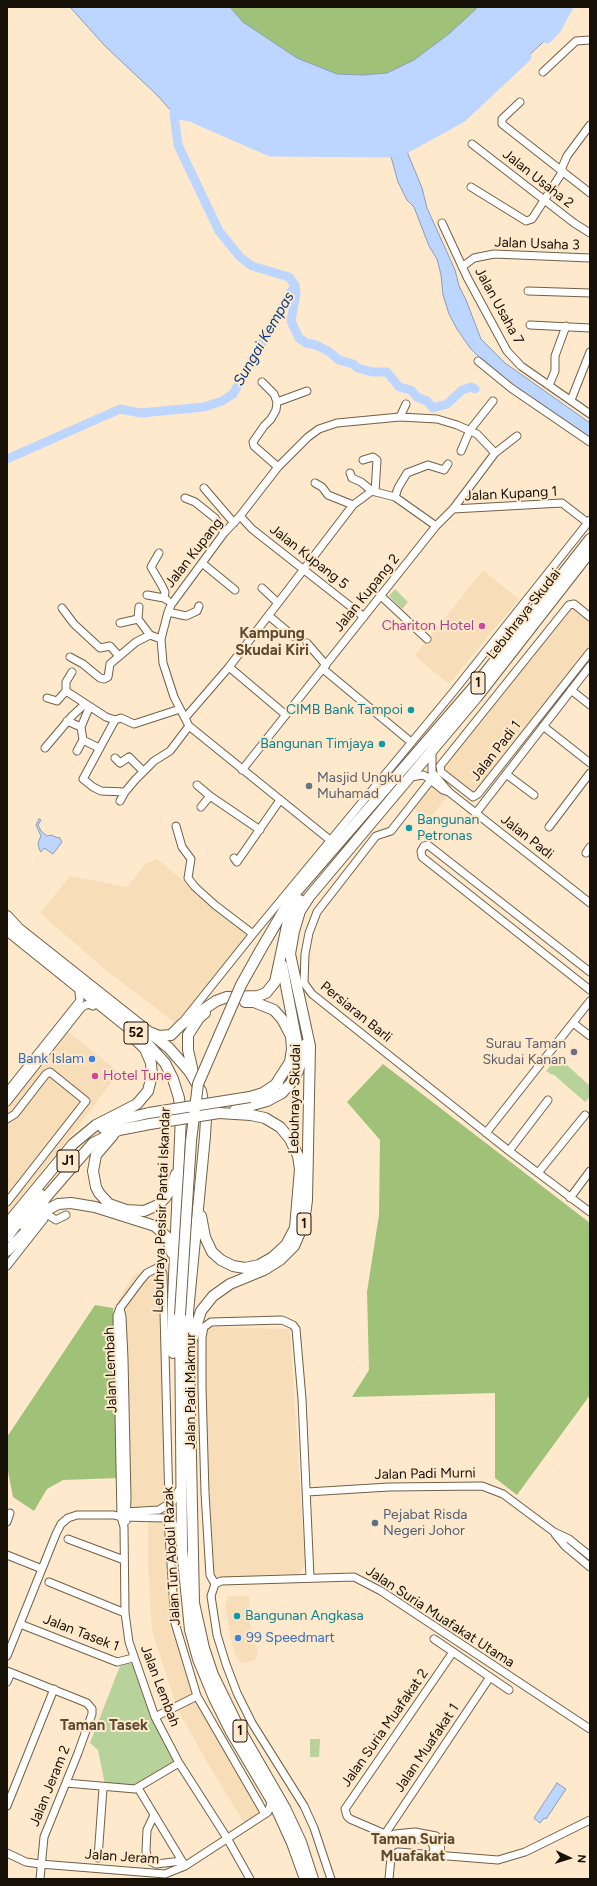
<!DOCTYPE html>
<html>
<head>
<meta charset="utf-8">
<style>
  body { margin:0 }
  #map { position:relative; width:597px; height:1886px; overflow:hidden; background:#fee9cc; font-family:Figtree,sans-serif }
  canvas { display:block }
  .frame { position:absolute; inset:0; border:8px solid #171006; pointer-events:none }
  .north { position:absolute; left:549px; top:1838px; width:40px; height:40px; -webkit-text-stroke:3px #fee9cc; paint-order:stroke; rotate:94deg; font-size:11px; font-weight:700; line-height:16px; text-align:center; color:#171006 }
  .north::after { content:''; display:block; margin:auto; width:14px; height:18px; background:#171006; clip-path:polygon(50% 0,100% 100%,50% 72%,0 100%) }
</style>
</head>
<body>
<div id="map">
<canvas width="597" height="1886"></canvas>
<div class="frame"></div>
<div class="north">N</div>
</div>
<script>
const ctx = document.querySelector('canvas').getContext('2d');
ctx.lineJoin = 'round';
function fill(path, color) { ctx.fillStyle = color; ctx.fill(path, 'evenodd'); }
const toPath = rows => new Path2D(rows.map(r => 'M' + r).join(''));
function stroke(path, color, width, dash) { ctx.strokeStyle = color; ctx.lineWidth = width; ctx.lineCap = dash ? 'butt' : 'round'; ctx.setLineDash(dash || []); ctx.stroke(path); }
function drawText(font, color, halo, rows, align = 'center') {
  ctx.font = font + ' Figtree,sans-serif'; ctx.lineWidth = 4; ctx.setLineDash([]); ctx.textBaseline = 'middle'; ctx.strokeStyle = halo; ctx.fillStyle = color; for (const [text, x, y, turn = 0] of rows) {
    ctx.save(); ctx.translate(x, y); ctx.rotate((+turn || 0) * Math.PI / 180); ctx.textAlign = isNaN(turn) ? turn : align; if (halo) ctx.strokeText(text, 0, 0); ctx.fillText(text, 0, 0); ctx.restore();
  }
}
fill(toPath([
  [483,570,519,599,449,684,417,658,416,654],
  [571,606,590,619,590,649,472,798,438,772],
  [431,784,447,797,429,819,412,807],
  [157,859,249,934,178,1025,109,973,40,913,70,876,127,887,145,864],
  [67,1031,119,1072,77,1128,7,1213,7,1106],
  [155,1263,168,1267,172,1509,116,1506,119,1478,113,1308,133,1276],
  [211,1327,290,1329,305,1565,299,1574,215,1577,204,1571,197,1366,199,1334],
  [148,1519,166,1520,172,1612,196,1699,263,1813,245,1824,208,1764,177,1708,152,1631,148,1566],
  [228,1596,249,1596,250,1624,258,1654,255,1660,241,1663,237,1659,231,1640,225,1605]
]), '#f7deb9');
fill(toPath([
  [395,589,408,602,402,609,389,596],
  [558,1057,590,1086,590,1097,585,1102,553,1074,552,1075,546,1071],
  [132,1663,151,1717,175,1762,136,1787,105,1785,98,1750,90,1743,120,1666],
  [310,1739,320,1739,319,1757,310,1757]
]), '#b7d29b');
fill(toPath([
  [230,7,478,7,450,33,414,60,387,73,363,75,337,74,297,58,243,22],
  [383,1064,590,1223,590,1395,517,1495,495,1478,495,1393,352,1397,369,1370,367,1292,379,1215,380,1140,347,1102],
  [95,1305,113,1308,119,1478,63,1480,47,1489,34,1511,13,1497,7,1466,7,1437]
]), '#9fc278');
const water = toPath([
  [70,7,230,7,243,22,297,58,337,74,363,75,387,73,414,60,450,33,478,7,569,7,556,30,462,118,406,149,422,188,427,208,455,270,459,286,466,300,481,339,505,363,590,423,590,439,535,404,491,369,470,348,457,329,449,314,443,295,441,275,437,259,429,246,414,207,407,200,398,182,390,153,270,152,190,117,174,114,157,95,105,46,70,7],
  [39,819,41,820,38,825,41,831,47,836,51,835,58,838,59,837,62,842,53,854,44,848,41,852,39,849,38,843,41,836,36,825,39,819],
  [557,1783,566,1789,546,1819,544,1818,540,1823,534,1818,557,1783]
]);
fill(water, '#bcd6ff');
stroke(water, '#8a9bb4', 1);
stroke(toPath([
  [547,39,556,30,569,7],
  [176,103,174,114,178,145,219,231,240,257,252,266,289,277,295,285,296,294,291,321,299,338,306,343,316,345,328,351,339,360,353,364,358,368,372,372,387,372,399,387,411,390,417,397,427,401,433,408,447,404,462,390,471,387,475,389],
  [174,114,190,117,270,152,398,153,462,118,527,57],
  [7,459,120,409,141,413,204,407,222,401,233,394,295,285]
]), '#bcd6ff', 9);
const minor = toPath([
  [543,72,576,41,590,40],
  [520,102,502,119,502,124,590,193],
  [472,144,574,223,590,233],
  [561,170,567,156,590,125],
  [471,187,526,221,532,219,563,171],
  [442,223,467,277,507,351,521,366,590,414],
  [462,267,474,258,494,254,590,258],
  [528,291,590,293],
  [530,325,590,328],
  [478,361,511,388,590,442],
  [262,382,274,394,277,402,276,410,271,419,264,426,253,442,254,446,278,467],
  [549,385,555,371,555,356,566,326],
  [571,400,590,352],
  [277,402,307,391],
  [400,417,406,404],
  [461,451,470,430,493,401],
  [363,460,373,457,377,460,375,492],
  [350,473,352,478,361,482,372,491],
  [315,483,322,487,328,495,353,505],
  [204,488,234,523],
  [395,497,398,488,407,473,428,465,444,470,448,464],
  [185,498,195,502,215,518,224,533],
  [453,509,562,503,588,523],
  [240,516,252,529,364,617],
  [159,553,151,567,162,586,165,592,164,598],
  [202,563,235,590],
  [262,588,278,603],
  [147,595,164,598,167,600],
  [381,596,427,639],
  [139,607,138,619,150,635],
  [62,608,74,624,100,648,110,646,119,656],
  [168,612,186,616,197,611,199,606],
  [269,616,293,636],
  [590,617,574,604,569,605,440,766,441,772,473,797,478,794,590,652],
  [120,623,138,619],
  [307,643,326,665],
  [70,657,83,664,100,678,104,679,108,677,110,664,136,642,150,635,161,639],
  [229,667,286,715],
  [323,669,411,742],
  [72,672,66,682,66,691,106,717,115,720,121,718,134,724,180,709],
  [571,690,590,705],
  [47,698,57,701,66,691],
  [185,718,229,667,353,505,372,491,395,497,436,526],
  [115,720,83,779,93,787,101,791,125,792],
  [67,721,81,727],
  [543,726,590,763],
  [83,740,99,748],
  [45,748,72,716,85,704],
  [77,751,83,740,81,727,89,708],
  [432,751,432,772,449,792,590,903],
  [115,758,120,763,129,757,143,771],
  [242,770,436,526,453,509,495,453,517,436],
  [506,774,534,795],
  [411,777,423,775,427,777,443,790,449,792],
  [431,780,391,831,376,836,317,912,309,933,305,954,304,983,312,994,509,1151,590,1212],
  [197,785,210,796],
  [120,801,125,792,135,780,154,761,170,751,189,726],
  [201,807,210,796,260,830],
  [476,813,590,666],
  [176,826,182,847,191,859,188,878,195,887,215,905,253,934],
  [549,827,590,773],
  [330,840,189,726,174,697,163,663,161,639,168,612,171,605,224,533,240,516,278,467,308,437,319,429,337,423,400,417,437,419,457,425,477,434,495,453],
  [586,853,590,847],
  [234,858,237,862,280,800],
  [590,972,428,845,424,846,421,851,422,857,590,990],
  [185,1019,253,934,454,691,590,520],
  [573,1023,590,1036],
  [7,1092,78,1003,80,1000,79,993],
  [7,1102,82,1007,88,1004,93,1006],
  [7,1119,15,1114,46,1074,50,1072,86,1101,7,1202],
  [486,1133,590,1001],
  [509,1151,548,1100],
  [538,1173,585,1115],
  [570,1198,590,1171],
  [45,1213,56,1220,66,1215],
  [7,1266,44,1219],
  [120,1308,122,1317,124,1359,127,1498,126,1521],
  [307,1492,389,1487,482,1486,503,1494,554,1532,569,1539,590,1556],
  [169,1505,163,1274,161,1270,157,1268,147,1273,141,1280,120,1308,117,1316,121,1517,124,1527,125,1613,129,1642,155,1717,179,1763,227,1838,250,1879],
  [124,1512,159,1510,173,1501,179,1490],
  [168,1519,175,1623,197,1696,265,1814],
  [7,1522,10,1513],
  [555,1534,565,1546,590,1567],
  [68,1539,124,1560],
  [7,1555,42,1569],
  [49,1582,125,1613],
  [215,1584,210,1575,205,1493,202,1387,202,1337,204,1327,211,1322,282,1320,293,1325,296,1329,302,1399,310,1577],
  [20,1624,117,1662,133,1658],
  [434,1639,509,1690],
  [7,1656,56,1534,61,1524,68,1518,77,1515,114,1515,121,1517,165,1518,173,1523,179,1540],
  [7,1671,87,1703,92,1709,92,1714,78,1753,44,1837,40,1879],
  [7,1682,11,1673],
  [155,1717,197,1696],
  [66,1783,135,1789,179,1763],
  [138,1788,185,1866],
  [7,1806,54,1689],
  [154,1815,147,1830,146,1851,148,1860,156,1864,182,1861],
  [385,1834,490,1677],
  [395,1834,415,1832,436,1836,440,1840,441,1856],
  [7,1853,26,1862,40,1864,165,1874,185,1866,268,1812,272,1800],
  [433,1855,434,1847,430,1841,385,1834,350,1819,347,1816,345,1809,453,1652],
  [98,1858,103,1788],
  [331,1879,314,1828,304,1806,252,1723,237,1693,226,1664,217,1635,211,1596,215,1584,221,1581,354,1577,381,1591,590,1729],
  [389,1879,391,1857,398,1852,498,1860,525,1852,590,1820]
]);
const highway = toPath([
  [7,916,19,929,169,1048,189,1071,201,1091,206,1119,205,1136,188,1312,194,1603,204,1648,213,1675,239,1728,285,1808,301,1842,313,1879],
  [7,930,145,1041,165,1063,173,1079,179,1098,181,1116,173,1300,173,1353],
  [260,951,291,898,478,682,590,539],
  [282,965,297,1043],
  [245,1002,254,1002,274,1010,282,1019,291,1036,292,1049,290,1062,274,1087],
  [152,1033,159,1036,171,1035,182,1024,216,1001,227,997,258,996,266,993,275,982,288,921,300,900],
  [193,1072,188,1050,188,1035,199,1018,205,1013],
  [250,1097,263,1093,278,1083],
  [235,1110,267,1101,282,1093,291,1083,298,1071,306,1044],
  [103,1128,123,1119,149,1113],
  [113,1135,96,1155,93,1171,96,1187,99,1193,109,1204,126,1210,144,1211,158,1205,165,1198,170,1190,176,1174],
  [201,1216,205,1237,212,1252,221,1260,233,1266,245,1268,259,1265,273,1257,286,1245,295,1228,300,1169,298,1156,290,1139,280,1127,265,1118,251,1115,219,1113],
  [7,1224,73,1144,96,1125,137,1104,148,1091,152,1075,151,1063,145,1049,136,1040],
  [25,1227,47,1196,93,1143,119,1130,150,1124],
  [7,1237,40,1194],
  [7,1251,47,1210,58,1204,71,1203,95,1207,155,1226,167,1237,172,1253],
  [180,1315,182,1549,190,1630,198,1659,214,1698,231,1732,276,1808,292,1843,305,1879],
  [192,1340,201,1311,213,1296,230,1284,264,1270,280,1260,294,1246,304,1223,307,1200,310,1046,290,954,294,931,300,911,309,897,477,697,590,552]
]);
stroke(minor, '#716046', 9);
stroke(highway, '#716046', 12);
stroke(minor, '#fff', 7);
stroke(highway, '#fff', 10);
const highwayBridge = toPath([
  [149,1113,250,1097],
  [150,1124,219,1113],
  [180,1315,191,1141,198,1084,241,985,260,951]
]);
stroke(highwayBridge, '#716046', 12, []);
stroke(highwayBridge, '#fff', 10);
for (const [x, y, r, color] of [
  [482,626,4,"#d1479c"],
  [411,710,4,"#0f9aa8"],
  [382,744,4,"#0f9aa8"],
  [309,786,4,"#6b7280"],
  [409,828,4,"#0f9aa8"],
  [574,1052,4,"#6b7280"],
  [92,1059,4,"#3f7fe0"],
  [95,1076,4,"#d1479c"],
  [375,1523,4,"#5c6f8a"],
  [237,1616,4,"#0f9aa8"],
  [238,1638,4,"#3f7fe0"]
]) { const dot = new Path2D(); dot.arc(x, y, r, 0, 2 * Math.PI); ctx.fillStyle = color; ctx.fill(dot); stroke(dot, '#fee9cc', 1.5); }
for (const [x, y, w] of [
  [478,683,14],
  [136,1033,24],
  [68,1161,22],
  [304,1224,14],
  [240,1731,14]
]) { const box = new Path2D(); box.roundRect(x - w / 2, y - 11, w, 22, 3); ctx.fillStyle = '#fee9cc'; ctx.fill(box); stroke(box, '#171006', 1); }
drawText('bold 13px', '#171006', null, [
  ["1",478,683],
  ["52",136,1033],
  ["J1",68,1161],
  ["1",304,1224],
  ["1",240,1731]
]);
drawText('14px', '#171006', '#fee9cc', [
  ["Jalan Usaha 2",538,179,38],
  ["Jalan Usaha 3",537,244,2],
  ["Jalan Usaha 7",499,306,61],
  ["Jalan Kupang 1",511,494,-3],
  ["Jalan Kupang",194,553,-52],
  ["Jalan Kupang 5",309,557,38],
  ["Jalan Kupang 2",367,593,-51],
  ["Lebuhraya Skudai",524,614,-52],
  ["Jalan Padi 1",496,751,-52],
  ["Jalan Padi",527,837,38],
  ["Persiaran Barli",356,1012,39],
  ["Lebuhraya Skudai",295,1099,-89],
  ["Lebuhraya Pesisir Pantai Iskandar",162,1210,-88],
  ["Jalan Lembah",111,1370,-92],
  ["Jalan Padi Makmur",191,1391,-90],
  ["Jalan Padi Murni",425,1474,-1],
  ["Jalan Tun Abdul Razak",172,1556,-93],
  ["Jalan Suria Muafakat Utama",440,1617,33],
  ["Jalan Tasek 1",81,1633,21],
  ["Jalan Lembah",160,1686,69],
  ["Jalan Suria Muafakat 2",385,1728,-55],
  ["Jalan Muafakat 1",427,1748,-56],
  ["Jalan Jeram 2",50,1786,-68],
  ["Jalan Jeram",122,1857,4]
]);
drawText('14px', '#b23c85', '#fee9cc', [
  ["Chariton Hotel",474,626],
  ["Hotel Tune",103,1076,"left"]
], 'right');
drawText('14px', '#0d838f', '#fee9cc', [
  ["CIMB Bank Tampoi",403,710],
  ["Bangunan Timjaya",374,744],
  ["Bangunan",417,820,"left"],
  ["Petronas",417,836,"left"],
  ["Bangunan Angkasa",245,1616,"left"]
], 'right');
drawText('14px', '#5b616d', '#fee9cc', [
  ["Masjid Ungku",317,778],
  ["Muhamad",317,794],
  ["Surau Taman",566,1044,"right"],
  ["Skudai Kanan",566,1060,"right"]
], 'left');
drawText('14px', '#366cbe', '#fee9cc', [
  ["Bank Islam",84,1059],
  ["99 Speedmart",246,1638,"left"]
], 'right');
drawText('14px', '#4e5e75', '#fee9cc', [
  ["Pejabat Risda",383,1515],
  ["Negeri Johor",383,1531]
], 'left');
drawText('italic 15px', '#073983', '#fee9cc', [
  ["Sungai Kempas",264,339,-60]
]);
drawText('bold 15px', '#5c4b32', '#fee9cc', [
  ["Kampung",272,634],
  ["Skudai Kiri",272,651],
  ["Taman Tasek",104,1726],
  ["Taman Suria",413,1840],
  ["Muafakat",413,1857]
]);
</script>
</body>
</html>
